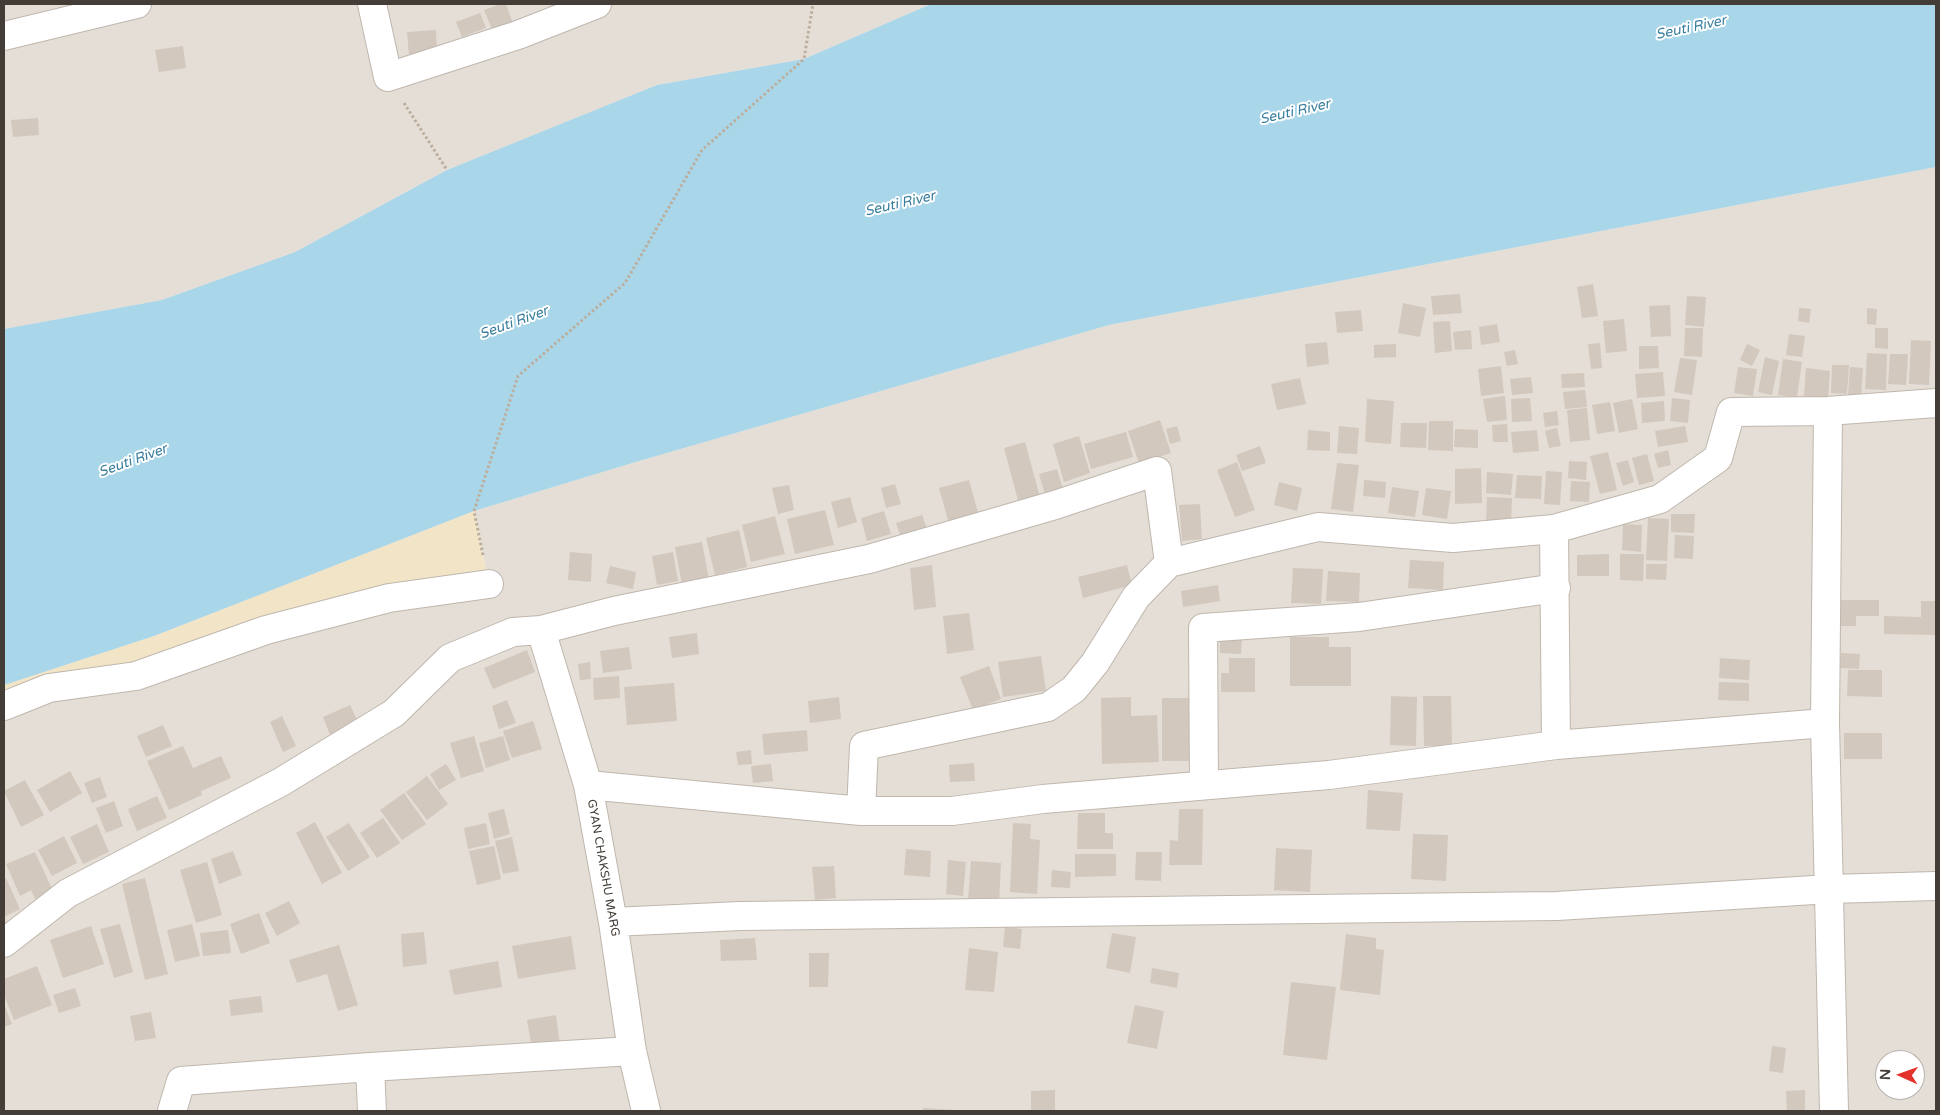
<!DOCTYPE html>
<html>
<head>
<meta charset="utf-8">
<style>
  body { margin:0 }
  #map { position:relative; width:1940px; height:1115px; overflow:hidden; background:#f2ede7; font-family:"Varela Round",sans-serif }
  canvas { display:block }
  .frame { position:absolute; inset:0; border:5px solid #443d37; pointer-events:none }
  .north { position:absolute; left:1875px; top:1050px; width:50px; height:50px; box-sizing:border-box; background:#fff; border:1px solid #b4b1af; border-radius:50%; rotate:272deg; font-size:14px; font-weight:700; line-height:20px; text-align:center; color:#443d37 }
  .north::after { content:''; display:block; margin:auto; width:18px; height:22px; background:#e4322c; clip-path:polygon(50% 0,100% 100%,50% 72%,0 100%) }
</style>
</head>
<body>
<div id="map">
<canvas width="1940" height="1115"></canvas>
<div class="frame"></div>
<div class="north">N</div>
</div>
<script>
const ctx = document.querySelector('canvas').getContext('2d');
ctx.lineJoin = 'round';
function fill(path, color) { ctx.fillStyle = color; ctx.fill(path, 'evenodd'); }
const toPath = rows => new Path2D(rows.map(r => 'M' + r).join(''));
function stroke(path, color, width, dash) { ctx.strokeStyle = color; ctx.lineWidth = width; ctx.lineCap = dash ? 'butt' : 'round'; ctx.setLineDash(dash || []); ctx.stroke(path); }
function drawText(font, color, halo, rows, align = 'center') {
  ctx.font = font + ' "Varela Round",sans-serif'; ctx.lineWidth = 4; ctx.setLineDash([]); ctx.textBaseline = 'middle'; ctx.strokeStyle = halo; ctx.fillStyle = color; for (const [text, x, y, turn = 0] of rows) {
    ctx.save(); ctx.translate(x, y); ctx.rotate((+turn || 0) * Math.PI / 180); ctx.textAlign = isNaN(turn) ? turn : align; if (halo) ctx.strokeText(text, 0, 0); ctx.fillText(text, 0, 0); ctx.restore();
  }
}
fill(toPath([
  [4,4,931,4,804,59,657,85,447,170,295,252,162,300,4,329],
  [1936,167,1936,1111,4,1111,4,706,489,584,474,511,639,461,1109,325],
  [1885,1060,1915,1060,1915,1090,1885,1090]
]), '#e5ded6');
fill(toPath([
  [474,511,489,584,4,706,4,685,154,636]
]), '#f2e4c6');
fill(toPath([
  [931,4,1936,4,1936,167,1109,325,639,461,474,511,154,636,4,685,4,329,162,300,295,252,447,170,657,85,804,59]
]), '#a9d6e9');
fill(toPath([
  [500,4,506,4,514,26,494,34,484,10],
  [480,13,486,28,462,37,456,22],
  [436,30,437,53,409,55,407,32],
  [183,46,186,68,159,72,155,50],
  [38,118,39,135,13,137,11,120],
  [1593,284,1598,316,1582,318,1577,287],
  [1460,294,1462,313,1433,315,1431,296],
  [1687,296,1706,297,1704,327,1685,325],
  [1403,303,1426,308,1420,337,1398,333],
  [1670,305,1671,336,1651,337,1649,306],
  [1799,308,1811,309,1809,323,1798,321],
  [1867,308,1877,309,1876,325,1867,324],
  [1361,310,1363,331,1337,333,1335,312],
  [1624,319,1627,351,1606,353,1603,321],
  [1450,321,1452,351,1435,353,1433,322],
  [1497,324,1500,342,1481,345,1479,327],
  [1685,328,1703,328,1702,357,1684,356],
  [1875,328,1888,328,1888,349,1875,348],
  [1471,330,1472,349,1455,350,1453,332],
  [1789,334,1805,336,1802,357,1786,355],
  [1911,340,1931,341,1929,385,1909,384],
  [1327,342,1329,364,1307,367,1305,344],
  [1600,343,1602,368,1591,369,1588,344],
  [1396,344,1396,357,1374,358,1374,345],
  [1747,344,1760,350,1752,366,1740,360],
  [1639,346,1658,346,1659,368,1639,369],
  [1515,350,1518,364,1507,366,1504,352],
  [1867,353,1887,354,1886,390,1865,389],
  [1890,354,1908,354,1906,385,1888,384],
  [1765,357,1779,361,1772,395,1758,392],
  [1680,358,1697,360,1692,395,1674,392],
  [1783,359,1802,362,1797,397,1778,395],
  [1832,365,1849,365,1847,394,1831,393],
  [1501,366,1504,393,1481,396,1478,369],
  [1738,367,1757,369,1753,396,1734,393],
  [1850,367,1863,368,1861,397,1848,396],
  [1806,368,1830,371,1828,398,1804,396],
  [1663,372,1665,396,1637,398,1635,374],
  [1584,373,1585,387,1562,388,1561,374],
  [1531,377,1533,393,1512,395,1510,379],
  [1300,378,1306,404,1277,410,1271,384],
  [1585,390,1587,407,1565,409,1563,392],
  [1505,396,1507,420,1487,422,1483,399],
  [1530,398,1532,421,1512,422,1511,399],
  [1672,398,1690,400,1688,423,1670,421],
  [1367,399,1394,401,1391,444,1365,442],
  [1632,399,1638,429,1619,433,1613,403],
  [1664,401,1665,421,1642,423,1641,403],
  [1610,402,1615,431,1597,434,1592,405],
  [1587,408,1590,440,1570,442,1567,410],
  [1557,411,1559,425,1545,427,1543,413],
  [1160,420,1171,453,1139,463,1128,431],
  [1429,421,1453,421,1453,451,1428,450],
  [1401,423,1427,423,1426,448,1400,447],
  [1507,424,1508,442,1493,442,1492,425],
  [1177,426,1181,441,1170,444,1166,429],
  [1339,426,1359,428,1357,454,1337,453],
  [1685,426,1688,442,1658,447,1655,431],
  [1557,428,1561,446,1549,448,1545,431],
  [1455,429,1478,430,1478,448,1454,447],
  [1308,430,1330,432,1330,451,1307,450],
  [1537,430,1539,451,1513,453,1511,432],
  [1126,432,1133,457,1091,469,1084,444],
  [1079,436,1090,473,1064,482,1053,444],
  [1025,442,1040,497,1019,504,1004,448],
  [1260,446,1266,463,1242,471,1236,455],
  [1668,450,1671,465,1658,468,1654,454],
  [1608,452,1617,490,1600,494,1590,456],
  [1647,454,1654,481,1639,485,1632,458],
  [1628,460,1634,482,1623,486,1616,463],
  [1569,461,1587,462,1586,480,1568,478],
  [1237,462,1255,510,1235,517,1217,470],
  [1337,463,1359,465,1353,512,1331,509],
  [1481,468,1482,503,1455,504,1455,469],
  [1057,469,1064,493,1046,498,1039,474],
  [1546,471,1562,472,1560,505,1544,504],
  [1487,472,1513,474,1511,495,1486,493],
  [1517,475,1542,476,1541,499,1515,498],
  [969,480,979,516,949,524,939,488],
  [1364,480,1386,482,1385,498,1363,496],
  [1571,481,1590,482,1589,502,1570,501],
  [1279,482,1302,488,1297,511,1274,505],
  [895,484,901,504,886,508,881,488],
  [789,485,794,510,778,514,772,488],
  [1392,487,1419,491,1415,517,1388,513],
  [1426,488,1451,491,1447,519,1422,515],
  [850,497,857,522,838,528,831,502],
  [1487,497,1512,498,1511,526,1486,525],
  [1200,504,1202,539,1182,541,1179,505],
  [825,510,834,545,795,554,787,519],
  [884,511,891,534,867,541,861,518],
  [1671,514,1695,514,1694,533,1671,532],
  [922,515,928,532,902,540,896,523],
  [775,516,785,554,751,562,742,525],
  [1648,518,1669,519,1667,561,1646,560],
  [1623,524,1642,525,1641,552,1622,550],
  [739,530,747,567,715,575,706,538],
  [1675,535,1694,536,1693,559,1674,558],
  [702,542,709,580,682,585,675,547],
  [570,552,592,554,591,582,568,580],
  [673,552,678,581,657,585,652,556],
  [1609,554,1609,576,1577,576,1577,555],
  [1620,554,1644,554,1643,581,1620,580],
  [1410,560,1444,562,1443,590,1408,588],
  [1646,564,1667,564,1666,580,1646,579],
  [932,565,936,607,914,610,910,568],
  [1127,565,1132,585,1083,598,1078,577],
  [610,566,636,572,633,589,606,583],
  [1293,568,1323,569,1321,604,1291,603],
  [1328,571,1360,573,1359,602,1326,601],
  [1218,585,1220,601,1183,607,1181,591],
  [1840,600,1879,600,1879,616,1856,616,1856,626,1841,626],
  [1921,601,1936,601,1936,635,1884,634,1884,616,1921,617],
  [969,613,974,650,947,654,943,616],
  [697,633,699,654,672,658,669,637],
  [1290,637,1329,637,1329,647,1351,647,1351,686,1290,686],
  [1220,639,1242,639,1241,654,1220,653],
  [629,647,632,669,603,673,600,651],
  [527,650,535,672,493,689,484,668],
  [1841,653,1860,654,1859,669,1840,668],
  [1041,656,1046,691,1003,697,998,662],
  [1229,658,1255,658,1255,692,1221,692,1221,673,1229,673],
  [1720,658,1750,660,1749,680,1719,678],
  [590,662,591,679,580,680,578,664],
  [989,666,1001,699,973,710,960,677],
  [1848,670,1882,670,1882,697,1847,696],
  [619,676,620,698,594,700,593,678],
  [1719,682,1749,683,1749,701,1718,700],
  [674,683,677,721,627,725,624,687],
  [1391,696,1417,697,1416,746,1390,745],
  [1423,696,1451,696,1452,746,1424,746],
  [839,697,841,719,810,723,808,701],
  [1131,697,1131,716,1157,715,1159,762,1102,764,1101,698],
  [1162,698,1189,698,1191,761,1162,761],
  [507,700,516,723,499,729,492,706],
  [350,705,358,722,330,735,323,717],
  [282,716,296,746,283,752,270,722],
  [533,721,542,749,512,758,503,731],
  [163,725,172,746,146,757,137,736],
  [807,730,808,751,764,755,762,734],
  [1844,733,1882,733,1882,759,1844,759],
  [474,736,484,771,461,778,450,743],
  [503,736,510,760,486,768,479,743],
  [183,746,193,768,221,756,231,778,201,791,202,795,169,810,147,761],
  [751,750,752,764,738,765,736,752],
  [974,763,975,781,950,782,949,765],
  [446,764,456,780,439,790,430,774],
  [771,764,773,781,753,783,751,766],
  [70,771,82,793,50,812,37,790],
  [427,776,448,804,427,820,406,792],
  [100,777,107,797,92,803,84,783],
  [25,780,44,815,21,827,4,791],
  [1368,790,1403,793,1400,831,1366,829],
  [404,793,426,824,402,840,380,810],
  [157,796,167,818,137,831,128,809],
  [114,801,123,826,106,833,96,808],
  [504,809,510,834,494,839,488,813],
  [1179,809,1203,809,1202,865,1169,865,1170,840,1178,841],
  [1078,813,1105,813,1105,833,1113,833,1113,849,1077,849],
  [383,818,400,843,377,858,360,833],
  [315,822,342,873,322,884,296,833],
  [349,823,370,857,348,871,326,837],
  [486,823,490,844,468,849,464,828],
  [1013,823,1031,824,1030,839,1040,840,1037,894,1010,892],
  [97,824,109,852,83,864,70,837],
  [1413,834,1448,835,1446,881,1411,879],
  [64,836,77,863,52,876,38,850],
  [512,837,519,871,503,874,495,841],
  [494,846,501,879,477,885,469,851],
  [1276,848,1312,850,1310,892,1274,890],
  [906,849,931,851,930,877,904,875],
  [233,851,242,875,219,884,211,859],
  [35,852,53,891,35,899,31,890,20,896,6,864],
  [1136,852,1162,852,1161,881,1135,880],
  [1075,854,1116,854,1116,876,1075,877],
  [948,860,966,862,963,896,946,894],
  [971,861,1001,863,999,903,968,901],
  [207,862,222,915,196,923,180,870],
  [834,866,836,898,815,900,812,867],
  [1052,870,1071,872,1070,888,1051,887],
  [6,878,20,909,4,917,4,879],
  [145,878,168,974,145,980,122,884],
  [289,901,300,923,277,936,265,913],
  [259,913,270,943,241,954,230,924],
  [120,924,133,972,114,978,100,929],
  [192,924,200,956,175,962,167,930],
  [91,926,104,964,63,978,50,940],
  [1005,927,1022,929,1020,949,1003,947],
  [228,930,231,953,203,956,200,933],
  [424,932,427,964,403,967,401,934],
  [1112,933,1136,937,1130,973,1106,968],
  [1346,934,1376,938,1376,949,1384,950,1380,995,1340,990],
  [571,936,576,969,518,979,512,946],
  [755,938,757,960,721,961,720,940],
  [339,945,358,1005,338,1011,327,974,297,983,289,960],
  [969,948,998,952,994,992,965,990],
  [809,953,829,953,828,987,809,987],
  [498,961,502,987,454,995,449,970],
  [37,966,52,1005,14,1020,4,995,4,979],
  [1152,968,1179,973,1177,988,1150,983],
  [1291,982,1336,987,1327,1060,1283,1055],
  [75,988,81,1006,59,1013,53,995],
  [261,996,263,1012,231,1016,229,1000],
  [4,1004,12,1024,4,1027],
  [1135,1005,1164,1011,1157,1049,1127,1043],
  [151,1012,156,1038,135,1041,130,1016],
  [556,1015,560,1045,532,1049,527,1020],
  [1772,1046,1786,1048,1783,1073,1769,1071],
  [1055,1090,1055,1111,1031,1111,1031,1091],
  [1805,1090,1805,1111,1787,1111,1786,1091],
  [923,1108,956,1110,956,1111,923,1111]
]), '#d2c8be');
const minor = toPath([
  [372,4,388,77,518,35,597,4],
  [4,36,137,4],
  [1828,411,1825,723,1834,1111],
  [1554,529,1556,745],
  [541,630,588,785,613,922,632,1051,646,1111],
  [4,706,49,688,136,676,266,630,389,598,489,584],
  [588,785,861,811,952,811,1043,799,1329,775,1556,745,1825,723],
  [1204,785,1203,628,1359,617,1556,588],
  [861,811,864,746,1048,707,1074,689,1095,663,1136,597,1169,563],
  [613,922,740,916,1557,906,1830,889,1936,886],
  [4,943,68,893,281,782,394,713,450,658,513,632,541,630,614,611,869,559,1055,505,1157,471,1169,563,1318,527,1453,538,1554,529,1660,499,1718,458,1731,412,1828,411,1936,403],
  [172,1111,181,1081,370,1067],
  [372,1111,370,1067,632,1051]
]);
stroke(minor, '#bfb7ae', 30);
stroke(toPath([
  [404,103,447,170],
  [483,555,474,511,518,376,625,283,702,150,804,59,813,4]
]), '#bcae9d', 3, [2.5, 2.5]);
stroke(minor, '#fff', 28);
drawText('12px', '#443d37', '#fff', [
  ["GYAN CHAKSHU MARG",603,868,80]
]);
drawText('italic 14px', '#397e9e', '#fff', [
  ["Seuti River",1691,28,-12],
  ["Seuti River",1295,112,-13],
  ["Seuti River",900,204,-13],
  ["Seuti River",514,323,-20],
  ["Seuti River",133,461,-20]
]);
</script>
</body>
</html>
